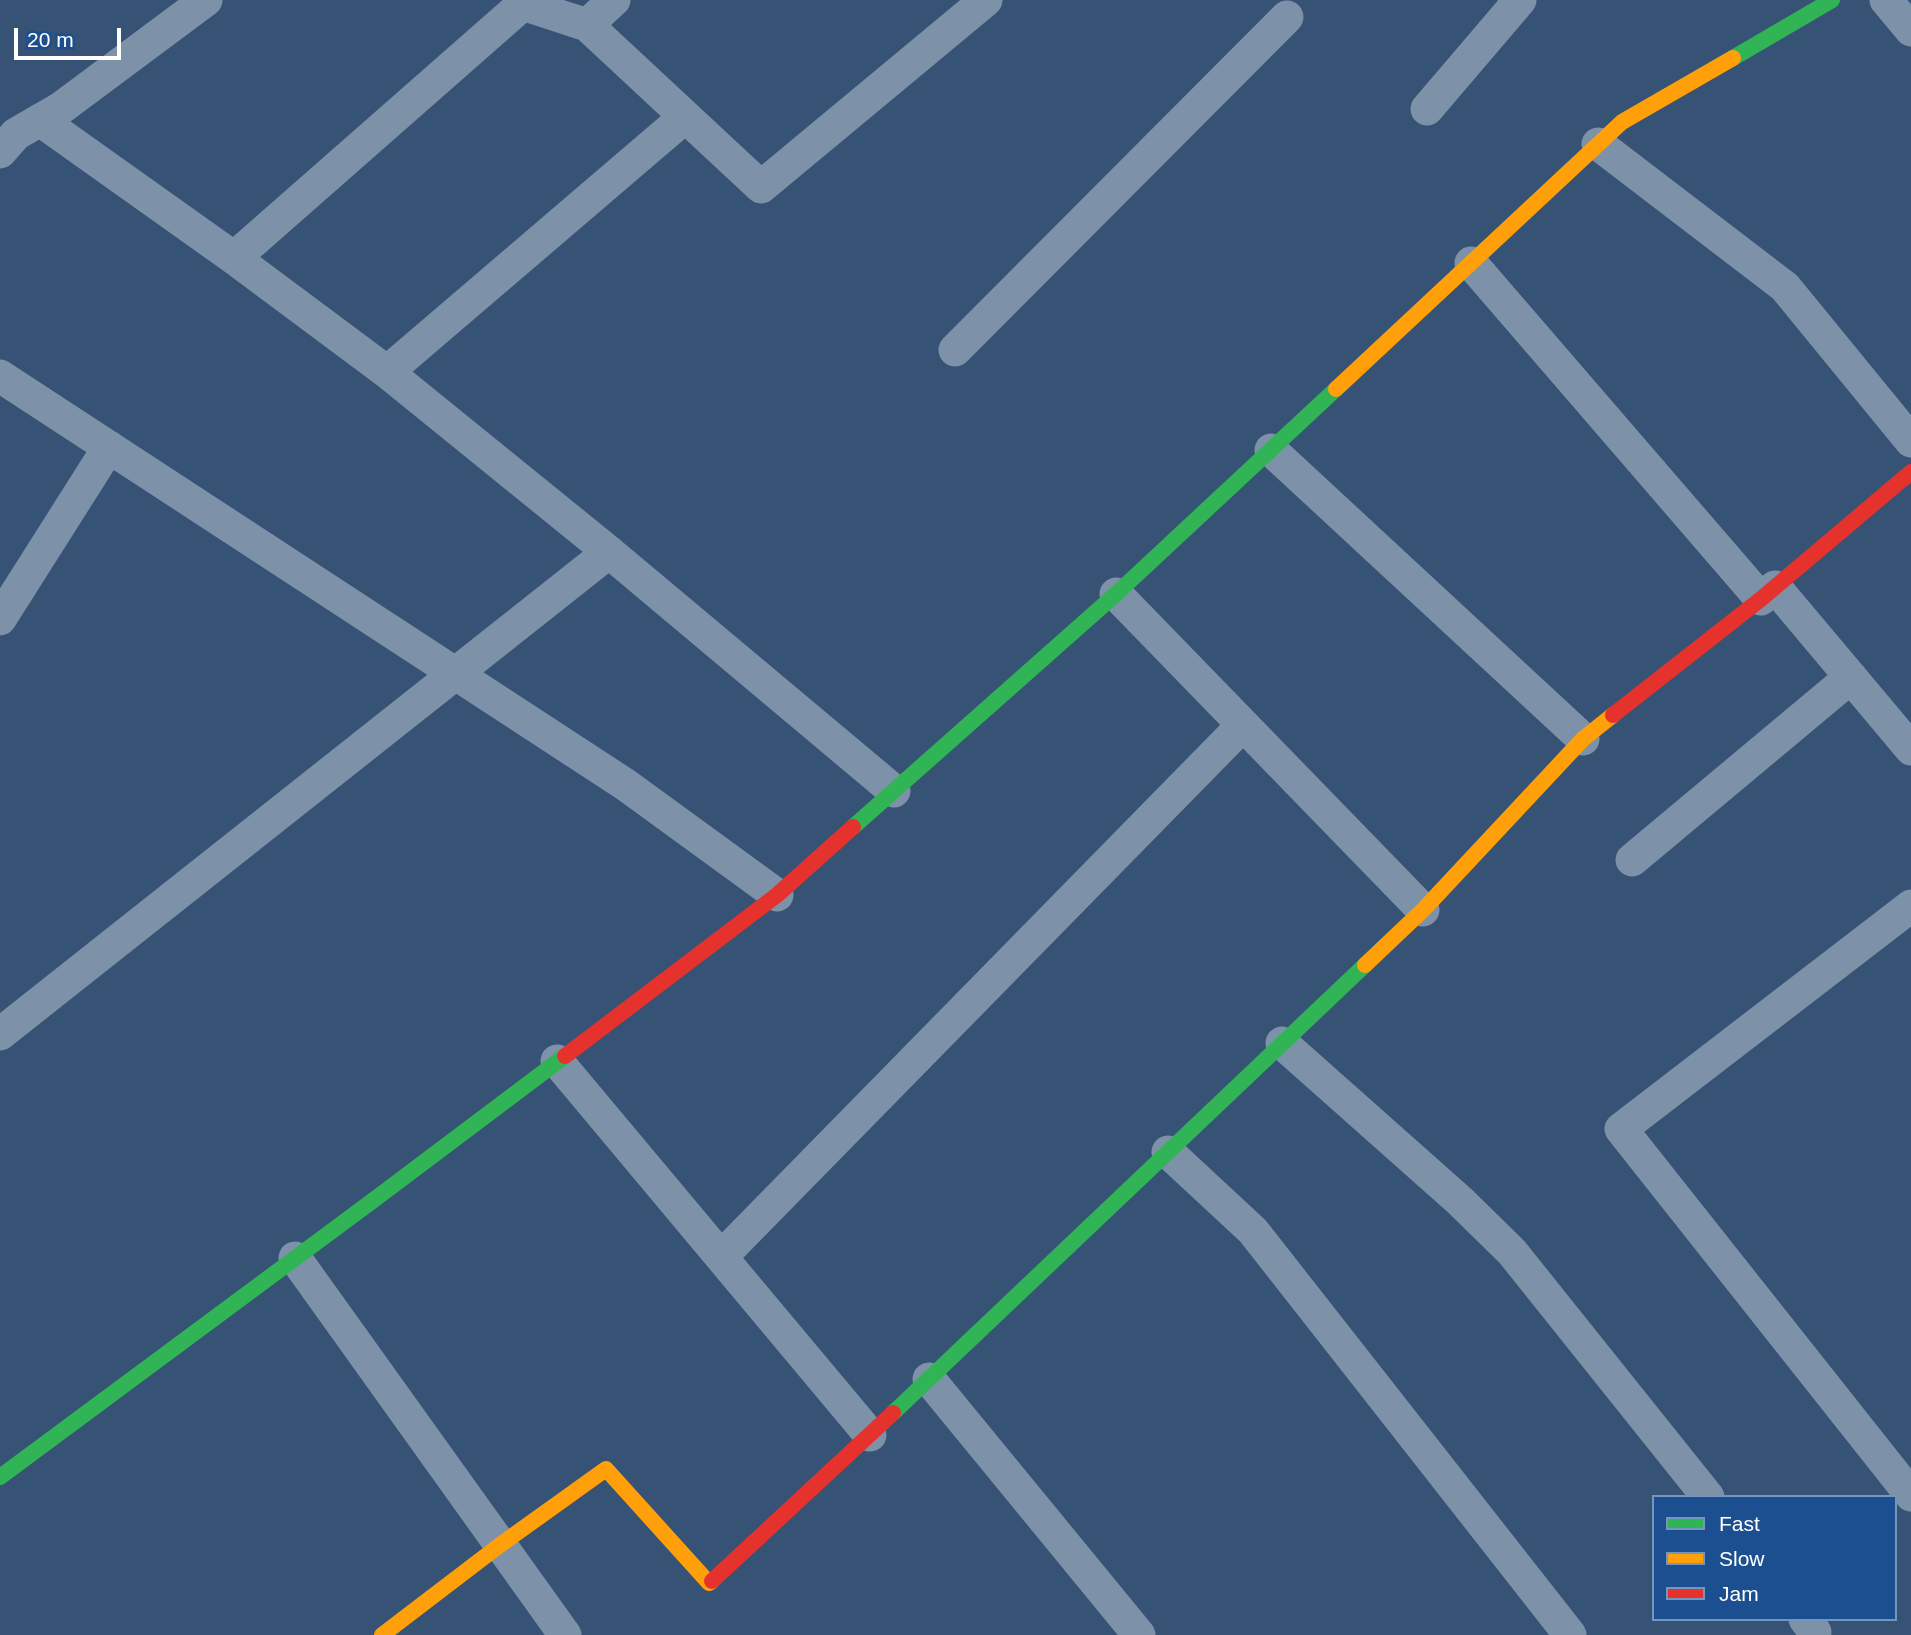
<!DOCTYPE html>
<html>
<head>
<meta charset="utf-8">
<style>
  body { margin:0 }
  #map { position:relative; width:1911px; height:1635px; overflow:hidden; background:#365274; font-family:Helvetica,sans-serif }
  canvas { display:block }
  .legend { position:absolute; left:1652px; top:1495px; width:245px; height:126px; box-sizing:border-box; background:#1b4f8f; border:2px solid #7695bc; margin:0; padding:9px 12px; list-style:none; font-size:21px; color:#fff }
  .legend li { display:flex; align-items:center; gap:14px; height:35px }
  .legend b { width:35px; border:2px solid #7695bc }
  .scale { position:absolute; left:14px; top:28px; width:107px; height:32px; box-sizing:border-box; border:4px solid #fff; border-top:0; padding-left:9px; font-size:21px; line-height:24px; white-space:nowrap; color:#fff; -webkit-text-stroke:5px #1b4f8f; paint-order:stroke }
</style>
</head>
<body>
<div id="map">
<canvas width="1911" height="1635"></canvas>
<ul class="legend">
<li><b style="height:9px;background:#30b455"></b>Fast</li>
<li><b style="height:9px;background:#ff9f0a"></b>Slow</li>
<li><b style="height:9px;background:#e5322d"></b>Jam</li>
</ul>
<div class="scale">20 m</div>
</div>
<script>
const ctx = document.querySelector('canvas').getContext('2d');
ctx.lineJoin = 'round';
const toPath = rows => new Path2D(rows.map(r => 'M' + r).join(''));
function stroke(path, color, width, dash) { ctx.strokeStyle = color; ctx.lineWidth = width; ctx.lineCap = dash ? 'butt' : 'round'; ctx.setLineDash(dash || []); ctx.stroke(path); }
stroke(toPath([
  [1886,0,1911,30],
  [523,4,587,25,614,0],
  [587,25,761,187,986,0],
  [1427,109,1520,0],
  [40,120,234,258,387,372,609,552,894,791],
  [1598,144,1785,287,1911,441],
  [0,152,16,134,61,108,206,0],
  [234,258,523,4,520,0],
  [1471,263,1761,599],
  [955,350,1287,17],
  [387,372,685,117],
  [0,376,626,785,777,895],
  [1271,450,1583,739],
  [1775,587,1911,749],
  [1116,594,1423,910],
  [0,619,109,447],
  [1632,860,1851,677],
  [1911,906,1621,1129,1911,1495],
  [0,1034,609,552],
  [1282,1043,1460,1201,1512,1252,1708,1497],
  [557,1061,870,1435],
  [1168,1152,1253,1231,1570,1635],
  [721,1257,1243,725],
  [295,1258,565,1635],
  [929,1379,1139,1635],
  [1805,1619,1815,1632]
]), '#7d92a8', 33);
stroke(toPath([
  [1733,58,1832,0],
  [853,827,1116,594,1336,389],
  [893,1413,1365,965],
  [0,1477,375,1199,565,1056]
]), '#30b455', 16);
stroke(toPath([
  [1336,389,1622,122,1733,58],
  [1365,965,1423,910,1583,739,1613,715],
  [382,1635,500,1545,606,1469,709,1583,712,1581]
]), '#ff9f0a', 16);
stroke(toPath([
  [1613,715,1761,599,1911,472],
  [565,1056,777,895,853,827],
  [712,1581,893,1413]
]), '#e5322d', 16);
</script>
</body>
</html>
